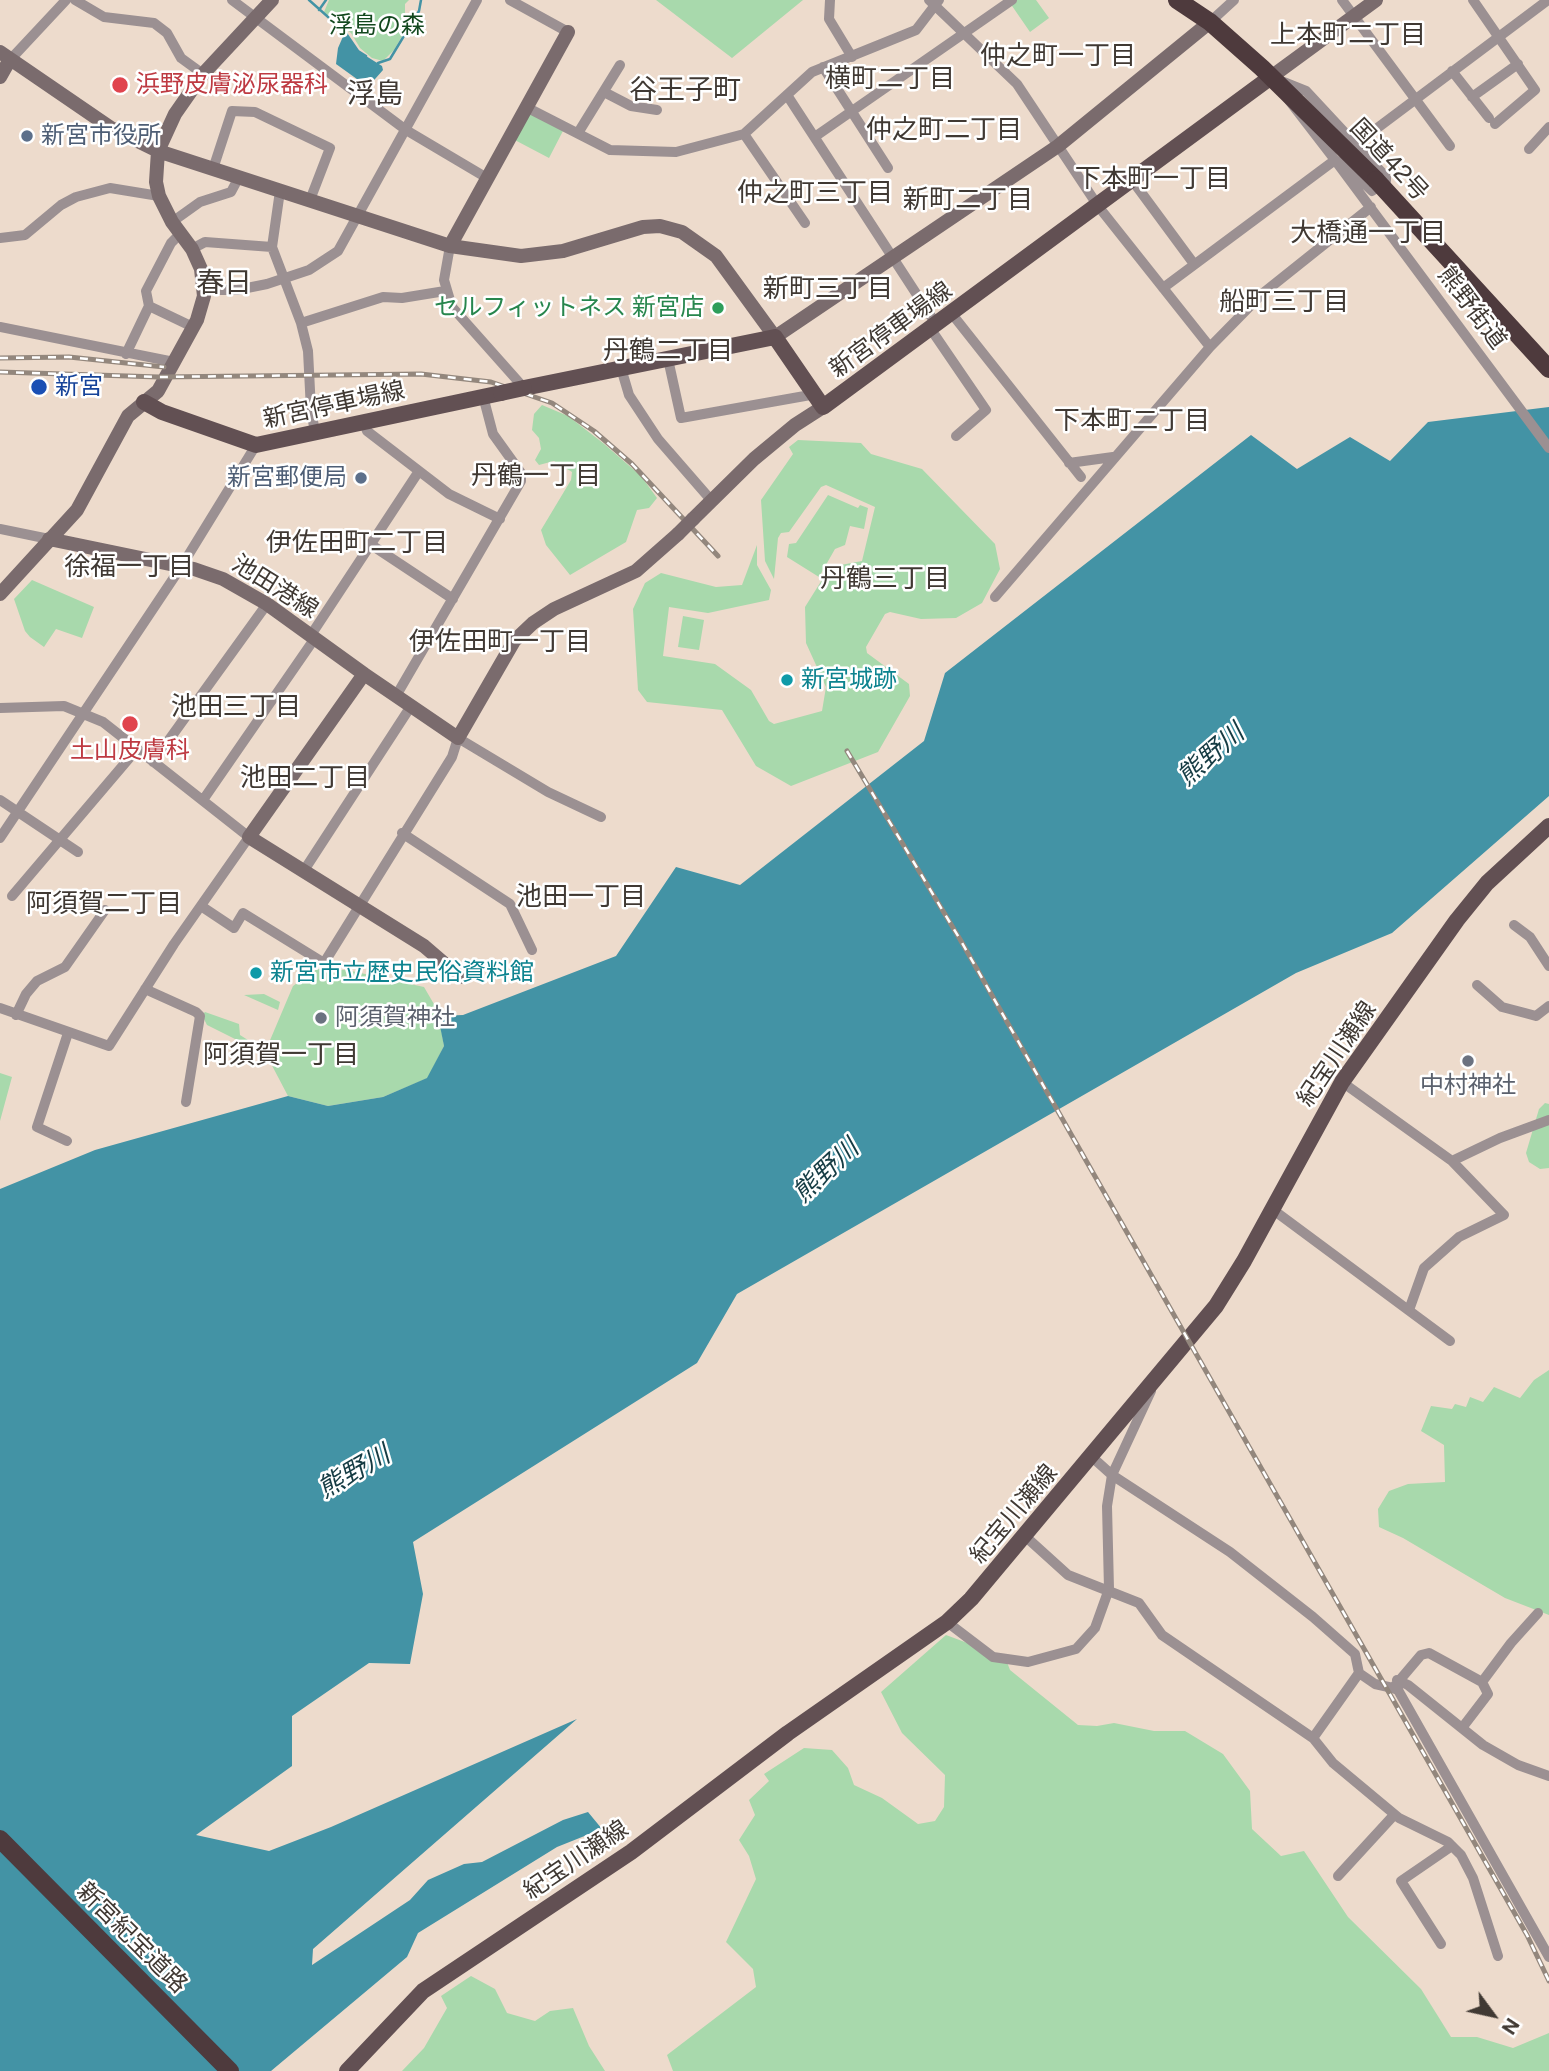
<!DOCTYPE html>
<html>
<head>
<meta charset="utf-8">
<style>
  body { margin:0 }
  #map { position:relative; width:1549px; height:2071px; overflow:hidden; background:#eddbcc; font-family:"Public Sans",sans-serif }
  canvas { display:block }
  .north { position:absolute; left:1458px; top:1980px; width:70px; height:70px; -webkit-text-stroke:5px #fff; paint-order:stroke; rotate:123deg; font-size:19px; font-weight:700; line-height:28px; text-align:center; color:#403933 }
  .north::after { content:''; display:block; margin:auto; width:24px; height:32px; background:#403933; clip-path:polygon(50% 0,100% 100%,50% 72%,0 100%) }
</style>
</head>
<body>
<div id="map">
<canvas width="1549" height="2071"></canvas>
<div class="north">N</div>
</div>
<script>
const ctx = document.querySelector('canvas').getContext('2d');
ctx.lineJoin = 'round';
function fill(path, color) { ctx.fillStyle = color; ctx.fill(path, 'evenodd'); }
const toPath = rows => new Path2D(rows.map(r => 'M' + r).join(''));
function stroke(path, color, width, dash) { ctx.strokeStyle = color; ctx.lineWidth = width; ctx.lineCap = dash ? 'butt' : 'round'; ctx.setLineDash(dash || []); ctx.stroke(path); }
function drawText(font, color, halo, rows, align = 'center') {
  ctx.font = font + ' "Public Sans","Noto Sans JP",sans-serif'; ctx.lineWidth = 5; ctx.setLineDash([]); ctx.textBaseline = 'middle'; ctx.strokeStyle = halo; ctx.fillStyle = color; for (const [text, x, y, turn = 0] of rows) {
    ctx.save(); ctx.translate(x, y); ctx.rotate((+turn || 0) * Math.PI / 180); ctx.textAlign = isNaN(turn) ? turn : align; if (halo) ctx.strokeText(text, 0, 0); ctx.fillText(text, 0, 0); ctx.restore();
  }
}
fill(toPath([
  [329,0,409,0,405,4,405,31,394,50,383,61,372,58,360,48,351,33,324,12],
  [656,0,803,0,732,58],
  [1014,0,1036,0,1049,18,1030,32,1010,3],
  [527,109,564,129,549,158,511,138],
  [542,405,568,416,603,443,641,476,657,498,649,508,637,510,626,542,570,575,546,545,541,530,571,480,572,472,554,461,539,465,535,460,541,449,539,438,532,430,534,414],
  [798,440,861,443,871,454,922,469,995,544,1000,569,982,603,956,618,921,619,890,612,885,614,866,647,867,653,909,684,910,696,878,752,791,786,756,766,722,710,647,702,638,690,633,609,645,583,661,573,716,587,742,585,757,545,757,565,771,590,769,600,708,613,669,607,663,656,715,664,751,690,769,721,774,724,822,711,826,687,806,643,805,607,830,567,862,561,875,507,826,485,821,487,789,532,781,533,778,538,774,579,765,561,761,500,793,454,789,447],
  [828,495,858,508,860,505,868,508,864,529,850,526,845,545,835,549,819,577,787,557,789,544,796,543],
  [32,580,94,607,82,638,56,629,44,647,30,637,25,631,14,599],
  [683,616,704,620,699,650,678,647],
  [317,969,347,970,424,987,438,1011,444,1046,428,1078,383,1097,328,1106,288,1096,267,1056,268,1045,293,986],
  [264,994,280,1002,278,1010,244,995],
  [205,1012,239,1024,240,1035,251,1042,251,1047,207,1025,202,1015],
  [0,1073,12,1077,0,1121],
  [1545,1103,1549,1104,1549,1168,1540,1169,1529,1162,1526,1153,1539,1109],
  [1549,1370,1549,1615,1505,1598,1403,1538,1379,1527,1378,1509,1389,1491,1408,1484,1445,1482,1444,1445,1421,1431,1431,1406,1452,1409,1455,1404,1466,1407,1470,1397,1483,1402,1494,1387,1520,1398,1534,1380],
  [946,1635,1005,1657,1010,1670,1078,1725,1097,1726,1114,1723,1154,1731,1185,1731,1223,1754,1250,1791,1252,1829,1281,1856,1304,1851,1348,1917,1421,1989,1451,2037,1477,2037,1513,2048,1549,2033,1549,2071,673,2071,667,2055,756,1987,753,1969,726,1942,756,1879,749,1856,739,1840,755,1815,749,1800,769,1781,764,1774,804,1748,832,1750,848,1768,854,1785,882,1798,918,1824,935,1821,944,1807,945,1775,902,1733,881,1692],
  [471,1976,495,1989,507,2013,535,2021,550,2011,573,2008,589,2046,605,2071,402,2071,424,2048,447,2008,441,1996]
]), '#a8d9ac');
fill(toPath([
  [345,32,358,51,382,66,383,70,368,87,336,64,338,48],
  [1549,407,1549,796,1392,933,1296,973,737,1294,697,1363,413,1542,423,1594,410,1664,369,1663,292,1716,292,1766,196,1835,269,1851,331,1827,577,1719,313,1949,312,1965,410,1900,428,1880,464,1864,482,1862,563,1820,588,1812,602,1829,557,1847,418,1933,407,1957,271,2071,0,2071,0,1189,95,1150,288,1096,328,1106,383,1097,427,1078,444,1046,438,1016,463,1015,616,956,676,867,740,885,924,741,945,673,1251,435,1297,469,1350,437,1390,461,1428,422]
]), '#4393a5');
stroke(toPath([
  [309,0,345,32,358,51,366,56],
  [319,10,326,0],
  [378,63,390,59,419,11,421,0]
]), '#4393a5', 2.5);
stroke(toPath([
  [75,0,104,17,154,23,167,33,181,58,203,74],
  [232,0,406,130,487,178],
  [510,0,568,32],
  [830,0,829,19,852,57],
  [929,0,1017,84,1098,206,1210,347],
  [1342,0,1450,146],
  [1473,0,1535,90,1495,124],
  [1210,22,1234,0],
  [9,61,66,0],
  [823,67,888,168],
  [1452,71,1489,118],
  [1271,77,1306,91,1386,177,1386,181,1372,191,1346,166,1335,160,1271,77],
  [604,92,631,106,657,110],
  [787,95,936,324],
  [1472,97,1518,64],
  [526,107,610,150,676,152,744,134,812,72,916,30,939,0],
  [578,133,620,65],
  [744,134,805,223],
  [816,136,1012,0],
  [1356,144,1548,0],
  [1529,149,1549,127],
  [1335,160,1549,448],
  [213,169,232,111,255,112,330,148,310,200],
  [1132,180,1194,264],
  [280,191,272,247,301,323,308,351,311,410,315,432],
  [172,222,200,202,231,192,239,177],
  [180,234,171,243,146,291,149,306,193,327],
  [0,238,25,235,61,205,76,197,110,188,159,196],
  [450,246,444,280,452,307,524,388],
  [192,249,205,242,272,247],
  [1163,288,1335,160],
  [205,290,237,290,267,284,309,270,338,251,477,0],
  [952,314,1081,477],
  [301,323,383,297,402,298,445,291],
  [0,327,174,362],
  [930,328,986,410,956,436],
  [126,354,149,306],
  [668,359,681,418,816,394],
  [621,368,629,395,658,439,711,500],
  [364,423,367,431,449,494,500,519],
  [1069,463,1113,457],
  [0,529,49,539],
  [370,544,453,599],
  [995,597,1210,347,1262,294,1371,207],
  [311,635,419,471],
  [396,696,521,481,521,473,493,434,483,396],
  [0,708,64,706,103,722,249,837,174,944,109,1046,0,1008],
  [153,762,267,604],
  [0,800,78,852],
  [203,800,315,638],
  [402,833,510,904,532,950],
  [0,838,181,567,256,445],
  [303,872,411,706],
  [12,896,137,749],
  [201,906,234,928,243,913,324,963,452,757,458,738,548,792,601,817],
  [1514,925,1530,937,1549,966],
  [1477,985,1502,1007,1525,1013,1536,1016,1549,1006],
  [145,989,196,1012,200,1016,186,1102],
  [16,1015,26,994,37,981,65,967,105,910],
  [1342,1082,1452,1161,1500,1138,1549,1120],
  [67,1141,37,1127,68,1033],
  [1272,1209,1450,1341],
  [1409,1310,1424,1268,1459,1237,1504,1215,1452,1161],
  [1092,1457,1112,1475,1230,1552,1313,1617,1355,1654,1359,1673,1375,1684,1393,1688,1421,1655,1429,1653,1482,1682,1488,1694,1462,1728],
  [1026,1537,1068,1575,1139,1603,1162,1635,1313,1738,1333,1763,1399,1818,1448,1842,1461,1855,1473,1878,1498,1956],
  [947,1622,993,1657,1028,1662,1076,1649,1095,1628,1109,1589,1107,1506,1112,1475,1151,1391],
  [1397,1680,1408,1685,1483,1745,1518,1765,1549,1776],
  [1482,1682,1511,1643,1538,1613],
  [1393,1688,1398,1690,1549,1957],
  [1313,1738,1359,1673],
  [1338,1876,1394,1815],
  [1441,1944,1401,1881,1452,1846]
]), '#9b9092', 10);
stroke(toPath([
  [0,52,111,128,158,151,450,246,521,256,563,251,643,227,660,226,682,232,716,256,775,337,1058,146,1210,22],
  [0,77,9,61],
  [1271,77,1376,0],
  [450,246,568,32],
  [693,519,754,459,795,425,823,407],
  [49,539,194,569,223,579,267,604,364,674,249,837,424,946,460,977],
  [0,594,77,510,128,416,158,391,197,320,204,296,201,269,192,249,172,222,159,196,156,182,158,151,175,114,203,74,272,0],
  [364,674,458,738,514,641,533,623,554,609,636,571,678,534]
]), '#7a6b6d', 14);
stroke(toPath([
  [524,388,775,337,823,407,1271,77],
  [144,402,162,412,256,445,501,393],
  [347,2071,423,1991,631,1852,788,1733,947,1622,971,1599,1216,1306,1244,1261,1342,1082,1457,920,1487,883,1549,826]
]), '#625053', 16);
stroke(toPath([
  [1177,0,1210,22,1262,68,1376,180],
  [0,1839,230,2071]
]), '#4e3a3d', 18);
const rail = toPath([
  [0,358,69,357,164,367],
  [0,372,159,377,421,374,491,382,552,403,594,431,632,464,718,556],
  [847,751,961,941,1527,1935,1549,1981]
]);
stroke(rail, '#93877d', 5);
stroke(rail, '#fff', 2.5, [8]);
stroke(toPath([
  [678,534,693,519]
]), '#7a6b6d', 14);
stroke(toPath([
  [501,393,524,388]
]), '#625053', 16);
stroke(toPath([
  [1376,180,1549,369]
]), '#4e3a3d', 18);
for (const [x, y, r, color] of [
  [120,85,9,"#e0444e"],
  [27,136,7,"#5c6f8a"],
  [718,308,7,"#2e9e5b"],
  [39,387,9,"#1a4fb4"],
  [361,478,7,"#5c6f8a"],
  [787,680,7,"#0f9aa8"],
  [130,724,9,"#e0444e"],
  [256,973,7,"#0f9aa8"],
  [321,1018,7,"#6b7280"],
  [1468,1061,7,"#6b7280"]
]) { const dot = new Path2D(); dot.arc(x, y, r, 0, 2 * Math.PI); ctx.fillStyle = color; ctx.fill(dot); stroke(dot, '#fff', 2.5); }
drawText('24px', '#13481e', '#fff', [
  ["浮島の森",377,26]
]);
drawText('24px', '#be3a42', '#fff', [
  ["浜野皮膚泌尿器科",136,85],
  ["土山皮膚科",130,751,"center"]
], 'left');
drawText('24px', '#4e5e75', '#fff', [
  ["新宮市役所",41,136],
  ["新宮郵便局",347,478,"right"]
], 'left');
drawText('24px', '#403933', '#fff', [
  ["国道42号",1389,160,47],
  ["熊野街道",1472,308,53],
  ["新宮停車場線",891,330,-36],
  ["新宮停車場線",334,405,-12],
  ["池田港線",275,587,32],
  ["紀宝川瀬線",1337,1054,-56],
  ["紀宝川瀬線",1014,1514,-50],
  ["紀宝川瀬線",576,1860,-34],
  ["新宮紀宝道路",132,1938,45]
]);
drawText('24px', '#27864d', '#fff', [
  ["セルフィットネス 新宮店",704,308]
], 'right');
drawText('24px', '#164399', '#fff', [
  ["新宮",55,387]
], 'left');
drawText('24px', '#0d838f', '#fff', [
  ["新宮城跡",801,680],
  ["新宮市立歴史民俗資料館",270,973]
], 'left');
drawText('24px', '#5b616d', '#fff', [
  ["阿須賀神社",335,1018],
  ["中村神社",1468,1086,"center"]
], 'left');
drawText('26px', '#403933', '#fff', [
  ["上本町二丁目",1348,35],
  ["仲之町一丁目",1058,56],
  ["横町二丁目",890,79],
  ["仲之町二丁目",944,130],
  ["下本町一丁目",1153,179],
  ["仲之町三丁目",815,193],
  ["新町二丁目",968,200],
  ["大橋通一丁目",1368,233],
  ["新町三丁目",828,289],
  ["船町三丁目",1284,302],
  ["丹鶴二丁目",668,351],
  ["下本町二丁目",1132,421],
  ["丹鶴一丁目",536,476],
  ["伊佐田町二丁目",357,543],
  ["徐福一丁目",129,567],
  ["丹鶴三丁目",885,579],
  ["伊佐田町一丁目",500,642],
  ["池田三丁目",236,707],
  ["池田二丁目",305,778],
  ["池田一丁目",581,897],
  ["阿須賀二丁目",104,904],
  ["阿須賀一丁目",281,1055]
]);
drawText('italic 26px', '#153b43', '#fff', [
  ["熊野川",1211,755,-41],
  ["熊野川",826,1171,-43],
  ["熊野川",354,1472,-30]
]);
drawText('28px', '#403933', '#fff', [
  ["谷王子町",685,90],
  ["浮島",375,94],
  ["春日",224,283]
]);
</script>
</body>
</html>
